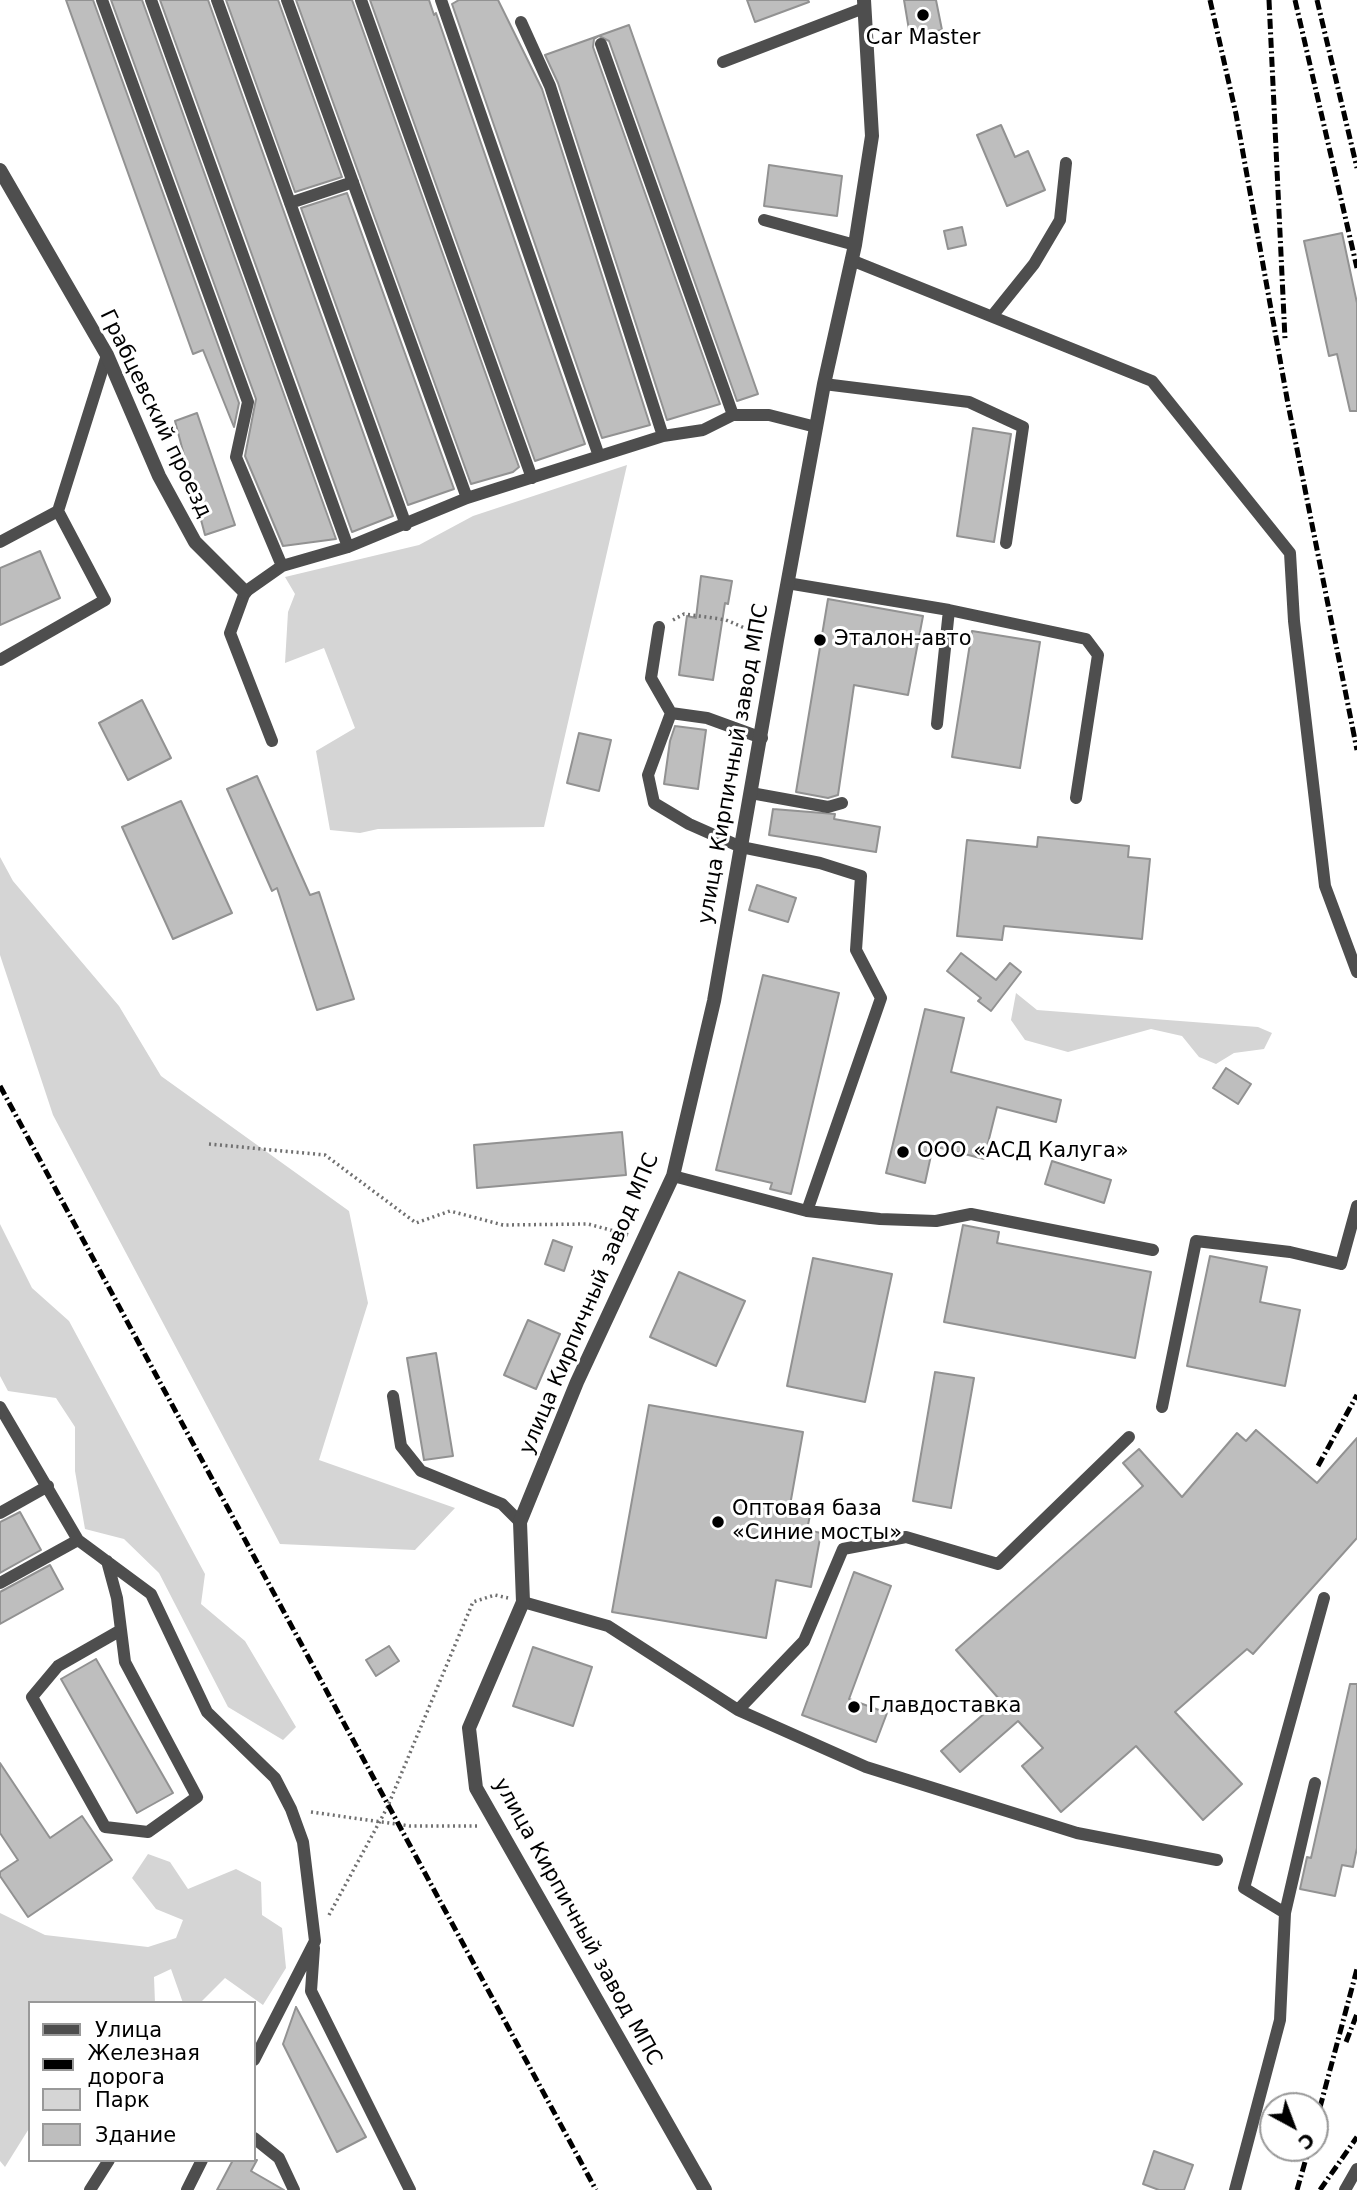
<!DOCTYPE html>
<html>
<head>
<meta charset="utf-8">
<style>
  body { margin:0 }
  #map { position:relative; width:1357px; height:2190px; overflow:hidden; background:#fff; font-family:"DejaVu Sans",sans-serif }
  canvas { display:block }
  .legend { position:absolute; left:28px; top:2001px; width:228px; height:161px; box-sizing:border-box; background:#fff; border:2px solid #999; margin:0; padding:9px 12px; list-style:none; font-size:21px; color:#000 }
  .legend li { display:flex; align-items:center; gap:14px; height:35px }
  .legend b { width:35px; border:2px solid #999 }
  .north { position:absolute; left:1259px; top:2092px; width:70px; height:70px; box-sizing:border-box; background:#fff; border:2px solid #999; border-radius:50%; rotate:139deg; font-size:19px; font-weight:700; line-height:28px; text-align:center; color:#000 }
  .north::after { content:''; display:block; margin:auto; width:24px; height:32px; background:#000; clip-path:polygon(50% 0,100% 100%,50% 72%,0 100%) }
</style>
</head>
<body>
<div id="map">
<canvas width="1357" height="2190"></canvas>
<ul class="legend">
<li><b style="height:9px;background:#4e4e4e"></b>Улица</li>
<li><b style="height:9px;background:#000"></b>Железная дорога</li>
<li><b style="height:19px;background:#d5d5d5"></b>Парк</li>
<li><b style="height:19px;background:#bebebe"></b>Здание</li>
</ul>
<div class="north">С</div>
</div>
<script>
const ctx = document.querySelector('canvas').getContext('2d');
ctx.lineJoin = 'round';
function fill(path, color) { ctx.fillStyle = color; ctx.fill(path, 'evenodd'); }
const toPath = rows => new Path2D(rows.map(r => 'M' + r).join(''));
function stroke(path, color, width, dash) { ctx.strokeStyle = color; ctx.lineWidth = width; ctx.lineCap = dash ? 'butt' : 'round'; ctx.setLineDash(dash || []); ctx.stroke(path); }
function drawText(font, color, halo, rows, align = 'center') {
  ctx.font = font + ' "DejaVu Sans",sans-serif'; ctx.lineWidth = 6; ctx.setLineDash([]); ctx.textBaseline = 'middle'; ctx.strokeStyle = halo; ctx.fillStyle = color; for (const [text, x, y, turn = 0] of rows) {
    ctx.save(); ctx.translate(x, y); ctx.rotate((+turn || 0) * Math.PI / 180); ctx.textAlign = isNaN(turn) ? turn : align; if (halo) ctx.strokeText(text, 0, 0); ctx.fillText(text, 0, 0); ctx.restore();
  }
}
fill(toPath([
  [627,465,544,827,378,829,360,833,330,830,316,751,355,728,324,648,285,663,288,612,295,594,285,577,419,545,473,516],
  [0,857,13,881,119,1006,161,1076,349,1211,368,1303,319,1460,455,1508,415,1550,280,1544,53,1115,0,955],
  [1016,993,1037,1010,1258,1027,1272,1033,1264,1049,1234,1053,1216,1064,1199,1057,1182,1036,1151,1029,1068,1052,1025,1040,1011,1020],
  [0,1224,32,1288,69,1321,205,1574,201,1604,245,1641,296,1727,283,1740,228,1707,159,1573,124,1539,85,1529,75,1471,75,1427,56,1398,8,1391,0,1376],
  [148,1854,170,1862,188,1889,236,1869,261,1882,262,1915,282,1928,286,1968,263,2005,225,1978,200,2003,183,2003,171,1969,154,1977,155,2003,30,2003,30,2127,5,2167,0,2161,0,1913,45,1935,148,1947,176,1938,183,1920,156,1909,132,1878]
]), '#d5d5d5');
const building = toPath([
  [66,0,93,0,239,403,234,427,203,350,193,354,66,0],
  [111,0,142,0,336,539,283,546,254,477,245,456,256,399,111,0],
  [160,0,208,0,393,516,352,532,160,0],
  [226,0,278,0,342,177,295,192,226,0],
  [296,0,352,0,519,467,513,472,471,484,296,0],
  [370,0,429,0,434,15,436,13,585,444,535,461,370,0],
  [459,0,498,0,542,89,650,425,602,438,452,4,459,0],
  [747,0,808,0,809,2,755,22,747,0],
  [904,0,936,0,942,30,910,36,904,0],
  [629,25,758,394,737,401,609,41,599,36,594,39,593,47,720,404,667,420,558,83,545,55,629,25],
  [1001,125,1015,157,1028,151,1045,190,1007,206,977,135,1001,125],
  [769,165,842,176,837,216,764,206,769,165],
  [347,193,454,489,408,505,301,208,347,193],
  [962,227,966,245,948,249,944,231,962,227],
  [1342,233,1357,303,1357,411,1350,411,1337,354,1329,356,1304,241,1342,233],
  [197,413,235,525,205,535,175,421,197,413],
  [973,428,1011,434,994,542,957,536,973,428],
  [40,551,60,598,0,625,0,568,40,551],
  [701,576,732,581,728,604,725,603,713,680,679,675,687,616,696,618,701,576],
  [828,599,923,616,908,695,854,685,838,795,828,798,796,792,828,599],
  [972,631,1040,642,1020,768,952,757,972,631],
  [142,700,171,758,128,780,99,723,142,700],
  [675,726,706,730,698,789,664,784,670,741,675,726],
  [579,733,611,740,599,791,567,783,579,733],
  [257,776,310,895,319,892,354,999,317,1010,277,888,272,891,227,789,257,776],
  [181,801,232,913,173,939,122,827,181,801],
  [773,809,835,814,834,819,880,827,876,852,769,835,773,809],
  [1038,837,1129,846,1128,857,1150,859,1142,939,1004,926,1002,940,957,936,967,840,1037,847,1038,837],
  [757,885,796,898,788,922,749,910,757,885],
  [961,953,996,980,1010,963,1021,972,991,1011,978,1001,981,998,947,971,961,953],
  [763,975,839,993,791,1194,770,1189,772,1183,716,1170,763,975],
  [925,1009,964,1018,951,1072,1061,1100,1056,1122,997,1107,984,1159,933,1146,925,1183,886,1173,925,1009],
  [1226,1068,1251,1084,1238,1104,1213,1088,1226,1068],
  [622,1132,626,1175,477,1188,474,1145,622,1132],
  [1052,1161,1111,1180,1104,1203,1045,1184,1052,1161],
  [963,1225,999,1232,997,1243,1151,1272,1135,1358,944,1322,963,1225],
  [553,1240,572,1247,564,1271,545,1264,553,1240],
  [1210,1256,1267,1267,1260,1302,1300,1310,1285,1386,1187,1366,1210,1256],
  [813,1258,892,1274,865,1402,787,1386,813,1258],
  [679,1272,745,1301,716,1366,650,1337,679,1272],
  [528,1320,560,1334,536,1389,504,1375,528,1320],
  [436,1353,453,1456,424,1460,407,1358,436,1353],
  [935,1372,974,1378,951,1508,913,1501,935,1372],
  [649,1405,803,1432,789,1511,810,1515,807,1530,821,1533,811,1587,776,1580,766,1638,612,1612,649,1405],
  [1256,1430,1317,1483,1357,1438,1357,1538,1253,1654,1247,1649,1175,1712,1242,1784,1203,1820,1136,1746,1061,1812,1022,1766,1043,1748,1018,1721,960,1772,941,1751,1000,1700,956,1650,1143,1486,1123,1463,1139,1449,1182,1497,1237,1433,1246,1441,1256,1430],
  [20,1512,41,1550,0,1573,0,1522,20,1512],
  [50,1565,63,1589,0,1624,0,1592,50,1565],
  [854,1572,891,1586,849,1699,887,1713,876,1742,802,1715,854,1572],
  [389,1646,399,1661,376,1676,366,1660,389,1646],
  [533,1647,592,1667,573,1726,513,1706,533,1647],
  [96,1659,173,1793,137,1813,61,1679,96,1659],
  [1350,1684,1357,1684,1357,1848,1353,1867,1342,1865,1335,1896,1300,1889,1307,1857,1311,1858,1350,1684],
  [0,1763,50,1838,82,1816,112,1860,28,1917,0,1876,0,1872,18,1860,0,1833,0,1763],
  [296,2007,366,2137,337,2152,283,2044,296,2007],
  [1154,2151,1193,2165,1184,2190,1159,2190,1143,2184,1154,2151],
  [233,2160,257,2160,251,2171,284,2190,217,2190,233,2160]
]);
fill(building, '#bebebe');
stroke(building, '#929292', 2);
stroke(toPath([
  [673,620,684,614,707,617,726,620,761,635],
  [209,1144,325,1155,416,1223,450,1211,503,1225,588,1224,629,1235],
  [311,1812,410,1826,477,1826],
  [329,1915,387,1808,473,1602,495,1595,508,1598]
]), '#707070', 3.5, [2, 3.5]);
stroke(toPath([
  [102,0,248,402,236,457,282,566,348,547,467,498,663,436,703,430,733,415,769,415,816,427],
  [151,0,348,547],
  [217,0,406,525],
  [287,0,467,498],
  [361,0,532,478],
  [441,0,599,456],
  [521,22,550,86,663,436],
  [601,44,733,415],
  [723,62,864,8],
  [290,203,353,182],
  [764,220,855,245],
  [851,260,1152,381,1290,553,1294,621,1325,886,1357,972],
  [993,315,1034,264,1060,220,1066,163],
  [824,384,969,402,1023,427,1006,543],
  [0,542,58,511],
  [787,583,949,610,1086,639,1098,655,1076,798],
  [659,627,651,678,671,713],
  [0,660,105,600,58,511,107,355],
  [937,724,949,610],
  [762,738,707,718,671,713,648,775,654,803,689,824,741,847,820,863,861,876,856,950,881,998,807,1211],
  [272,741,230,633,245,592,282,566],
  [751,793,828,807,842,803],
  [673,1176,807,1211,880,1219,936,1221,971,1214,1153,1250],
  [393,1396,401,1446,421,1471,502,1504,520,1522],
  [0,1407,78,1540,151,1594,207,1712,275,1778,291,1809,303,1842,315,1941,254,2060],
  [1162,1407,1196,1241,1290,1252,1341,1264,1357,1206],
  [0,1513,48,1486],
  [107,1561,117,1598,125,1662,197,1797,148,1832,105,1827,32,1697,58,1666,121,1630],
  [0,1583,78,1540],
  [523,1602,608,1626,738,1710,866,1767,1077,1833,1217,1860],
  [738,1710,804,1641,843,1549,906,1537,998,1564,1129,1437],
  [1285,1913,1315,1783],
  [314,1948,311,1991,410,2190],
  [254,2138,279,2158,294,2190],
  [90,2190,109,2160],
  [187,2190,202,2160],
  [1235,2190,1280,2020,1285,1913,1244,1888,1324,1598],
  [1345,2190,1357,2169]
]), '#4e4e4e', 12);
stroke(toPath([
  [0,170,107,355,159,476,195,542,245,592],
  [705,2190,476,1788,469,1728,523,1602,520,1522,577,1382,673,1176,714,1001,777,640,824,384,855,245,872,136,864,0]
]), '#4e4e4e', 14);
stroke(toPath([
  [1210,0,1236,114,1288,404,1357,750],
  [1269,0,1285,339],
  [1295,0,1357,268],
  [1317,0,1357,168],
  [0,1086,596,2190],
  [1318,1466,1357,1395],
  [1346,2042,1357,2014],
  [1315,2126,1357,1969],
  [1297,2190,1309,2148],
  [1320,2190,1357,2137]
]), '#000', 5, [10, 3.5, 2, 3.5]);
for (const [x, y, r, color] of [
  [923,15,7,"#000"],
  [820,640,7,"#000"],
  [903,1152,7,"#000"],
  [718,1522,7,"#000"],
  [854,1707,7,"#000"]
]) { const dot = new Path2D(); dot.arc(x, y, r, 0, 2 * Math.PI); ctx.fillStyle = color; ctx.fill(dot); stroke(dot, '#fff', 2.5); }
drawText('21px', '#000', '#fff', [
  ["Car Master",923,39,"center"],
  ["Эталон-авто",834,640],
  ["ООО «АСД Калуга»",917,1152],
  ["Оптовая база",732,1510],
  ["«Синие мосты»",732,1534],
  ["Главдоставка",868,1707]
], 'left');
drawText('21px', '#000', '#fff', [
  ["Грабцевский проезд",155,414,64],
  ["улица Кирпичный завод МПС",734,764,-80],
  ["улица Кирпичный завод МПС",590,1304,-67],
  ["улица Кирпичный завод МПС",577,1922,61]
]);
</script>
</body>
</html>
